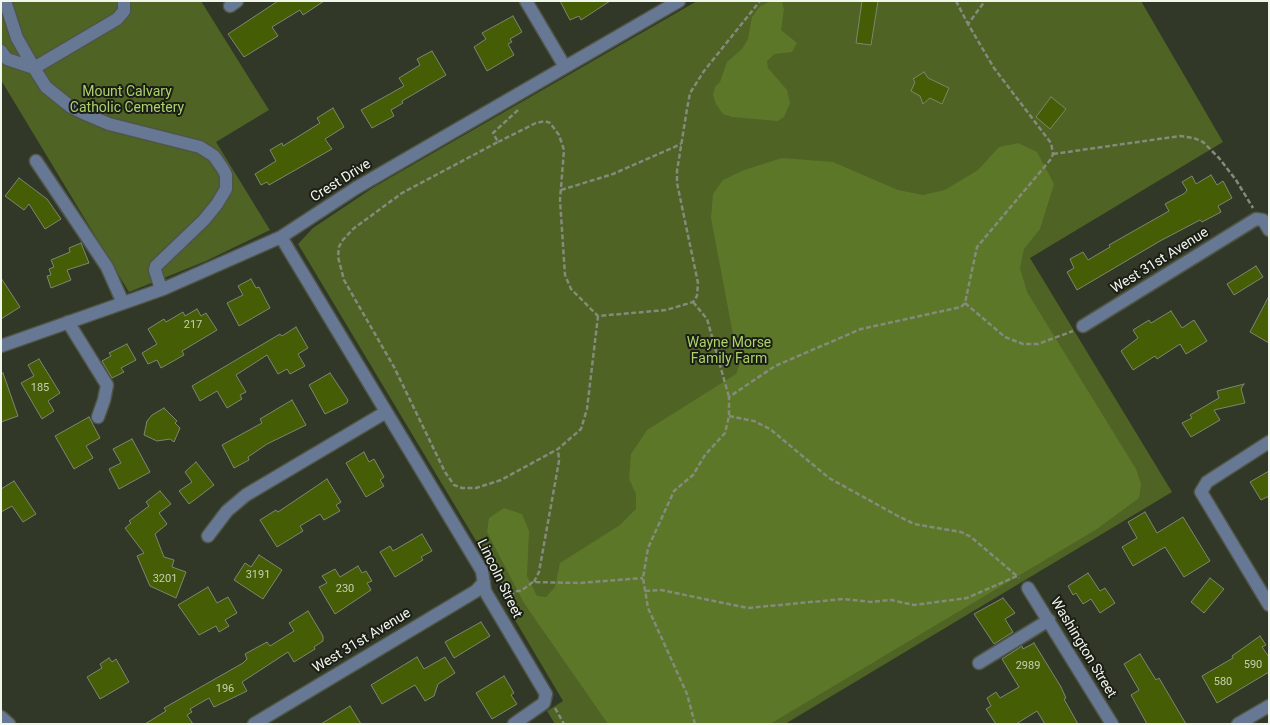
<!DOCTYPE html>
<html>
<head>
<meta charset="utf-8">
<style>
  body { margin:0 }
  #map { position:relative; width:1270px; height:725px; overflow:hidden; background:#313827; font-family:Roboto,sans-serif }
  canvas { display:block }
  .frame { position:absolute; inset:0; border:2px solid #f1f6eb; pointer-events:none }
</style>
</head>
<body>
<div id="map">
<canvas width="1270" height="725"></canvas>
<div class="frame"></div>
</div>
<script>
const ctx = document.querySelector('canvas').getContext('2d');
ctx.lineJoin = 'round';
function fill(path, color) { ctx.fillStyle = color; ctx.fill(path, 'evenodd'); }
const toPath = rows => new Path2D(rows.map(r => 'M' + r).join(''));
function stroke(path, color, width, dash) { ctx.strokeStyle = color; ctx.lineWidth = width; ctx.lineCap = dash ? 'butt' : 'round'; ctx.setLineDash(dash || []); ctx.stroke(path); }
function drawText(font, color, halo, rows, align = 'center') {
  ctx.font = font + ' Roboto,sans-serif'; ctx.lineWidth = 4; ctx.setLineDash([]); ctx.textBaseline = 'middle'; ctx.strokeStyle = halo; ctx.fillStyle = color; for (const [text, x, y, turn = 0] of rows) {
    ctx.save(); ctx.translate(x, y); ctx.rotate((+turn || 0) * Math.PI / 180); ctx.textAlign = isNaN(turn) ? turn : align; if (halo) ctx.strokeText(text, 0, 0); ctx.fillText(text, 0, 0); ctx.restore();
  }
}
fill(toPath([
  [1,1,201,1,269,110,216,142,270,230,206,261,129,292,1,80],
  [697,1,1141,1,1223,142,1030,258,1172,492,785,724,555,724,547,711,563,701,505,603,511,599,298,244,313,228,374,187]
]), '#4e6324');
fill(toPath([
  [771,1,782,2,784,9,781,30,797,43,792,52,774,54,767,61,768,68,787,90,790,103,784,117,778,121,732,117,723,114,716,104,713,95,715,87,720,82,727,62,742,49,748,39,752,17,759,7],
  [1018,143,1037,152,1054,184,1040,229,1024,249,1020,268,1027,292,1136,469,1141,484,1139,498,1097,529,770,724,608,724,524,603,487,532,489,518,504,508,522,514,529,531,527,576,537,596,546,597,555,587,560,563,620,525,636,509,636,494,629,479,631,454,647,430,736,374,739,366,711,218,713,194,723,180,744,170,782,158,833,162,898,190,923,195,945,190,978,170,999,147]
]), '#5d7729');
const building = toPath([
  [278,1,324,1,303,15,300,10,272,27,278,36,244,57,228,34,278,1],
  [560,1,610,1,581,20,579,16,570,20,560,1],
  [862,1,878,1,871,45,856,43,862,1],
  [513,16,522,32,510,39,512,42,508,44,514,55,487,71,474,47,486,39,482,33,513,16],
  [432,51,446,75,402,101,403,103,391,110,394,116,372,128,361,110,404,86,399,78,420,65,417,59,432,51],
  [924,72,928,78,949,88,942,104,930,98,923,104,920,96,911,91,915,82,913,79,924,72],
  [1051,97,1066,109,1050,129,1036,117,1051,97],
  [333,108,344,127,325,139,332,149,269,185,267,182,261,185,255,174,276,161,270,150,282,143,283,146,320,123,317,118,333,108],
  [1211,175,1217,185,1223,181,1232,198,1218,206,1221,212,1202,222,1200,220,1160,241,1077,290,1067,272,1074,268,1070,259,1083,252,1088,260,1110,247,1109,245,1169,211,1165,204,1185,193,1187,190,1182,182,1192,176,1196,184,1211,175],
  [19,178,47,199,61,219,45,229,29,204,24,210,5,196,19,178],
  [81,243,89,263,67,270,71,280,51,288,47,276,51,275,49,269,54,267,51,260,70,252,69,248,81,243],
  [1256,266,1263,277,1234,295,1227,284,1256,266],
  [1,278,20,307,1,319,1,278],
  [251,279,256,288,259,287,270,308,239,326,227,303,243,295,238,286,251,279],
  [1269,296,1269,343,1250,332,1269,296],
  [197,309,201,316,206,313,217,330,182,351,184,355,161,368,157,360,148,364,142,353,157,344,148,329,164,319,166,322,183,312,185,316,197,309],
  [1171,311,1182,328,1194,320,1207,341,1186,354,1180,344,1157,359,1155,356,1133,370,1121,351,1138,338,1133,330,1149,320,1151,323,1171,311],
  [296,327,308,348,298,354,305,366,290,374,287,369,278,374,267,355,236,375,246,392,240,395,242,399,227,408,217,391,200,401,192,386,280,334,282,336,296,327],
  [127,344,136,360,121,368,124,372,112,378,102,361,111,356,109,353,127,344],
  [39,359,60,393,48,401,54,411,42,419,21,383,34,376,28,365,39,359],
  [3,373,18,416,1,422,1,374,3,373],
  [330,373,348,400,347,403,325,414,309,385,330,373],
  [1244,384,1241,389,1245,403,1214,410,1220,420,1191,437,1182,423,1192,418,1190,415,1219,398,1217,391,1244,384],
  [292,400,306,425,267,444,248,457,249,460,234,468,222,445,262,423,260,419,292,400],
  [164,408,177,421,175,423,180,428,174,442,170,439,157,441,144,435,147,421,152,415,164,408],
  [89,417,100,438,86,446,93,458,74,469,55,436,89,417],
  [132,439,150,472,119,489,109,469,121,463,113,449,132,439],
  [364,452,369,462,374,459,384,477,380,480,384,486,366,497,346,463,364,452],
  [196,462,214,485,189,504,179,491,192,482,185,472,196,462],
  [1269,471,1269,496,1261,500,1250,482,1269,471],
  [327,479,341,502,336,505,340,511,324,520,320,514,300,526,303,531,277,547,260,520,276,510,278,512,327,479],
  [14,481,36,514,23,522,12,506,1,512,1,489,14,481],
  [160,491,171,504,159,513,167,524,155,534,164,557,174,560,172,567,186,572,176,598,150,586,137,556,144,553,125,528,131,523,129,521,149,506,146,502,160,491],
  [1145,512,1157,533,1183,517,1210,561,1184,577,1165,547,1133,566,1122,547,1137,538,1128,522,1145,512],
  [422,534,432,551,421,557,423,560,395,577,380,552,390,546,393,551,422,534],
  [259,555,282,570,263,599,234,580,245,563,251,567,259,555],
  [358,566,362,573,366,571,372,581,367,583,371,590,335,614,319,587,327,583,322,576,335,569,340,577,358,566],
  [1088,573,1100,591,1105,588,1115,603,1100,613,1091,599,1083,604,1076,593,1073,595,1068,586,1088,573],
  [1210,578,1224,589,1204,613,1191,602,1210,578],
  [208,587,217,603,228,597,237,613,225,620,229,626,219,632,216,626,199,635,178,605,208,587],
  [1003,598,1015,613,1005,619,1013,632,994,644,974,614,1003,598],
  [308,611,323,636,323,641,314,647,315,649,294,662,288,652,242,682,247,691,214,707,209,698,190,709,192,712,187,715,193,724,145,724,166,711,164,708,243,663,247,659,245,654,267,642,270,646,294,631,289,623,308,611],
  [481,622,490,636,454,658,445,642,481,622],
  [1260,636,1266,645,1262,647,1269,657,1269,672,1217,703,1202,676,1233,658,1232,656,1260,636],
  [1034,643,1061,687,1066,698,1064,699,1078,724,1045,724,1037,711,1016,724,996,724,986,709,991,706,987,698,996,692,1000,698,1019,687,1002,659,1022,646,1023,649,1034,643],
  [1140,654,1156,680,1159,678,1186,724,1147,724,1131,695,1139,690,1124,664,1140,654],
  [417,657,424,669,445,657,455,673,438,684,434,696,425,701,415,685,382,704,371,685,417,657],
  [109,658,112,662,116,659,129,682,100,699,87,677,102,668,100,664,109,658],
  [504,676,514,693,511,695,517,704,492,719,476,693,504,676],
  [350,706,361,724,321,724,350,706]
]);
fill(building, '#455d05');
stroke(building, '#7e8672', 1);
const minor = toPath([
  [5,1,17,38,34,68],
  [124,1,124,11,117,19,34,68,46,87,71,107,83,113,109,124,200,147,214,156,223,169,226,175,226,189,217,204,204,220,156,266,155,270,161,289],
  [526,1,565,67],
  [230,6,237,1],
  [1,51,7,59,34,68],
  [36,161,107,267,123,303],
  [281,237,482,571,485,591,546,694,544,703,514,724],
  [68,322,107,385,104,400,98,417],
  [1083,326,1256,219,1263,220,1269,230],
  [1,346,163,289,281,237,356,188,679,1],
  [1269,442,1207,482,1201,492,1269,605],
  [208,536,227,511,246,495,386,412],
  [1028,588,1112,724],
  [979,663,1049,620],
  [1,717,9,724],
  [254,724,476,591,484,582],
  [1238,724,1269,706]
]);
stroke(minor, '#505646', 15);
stroke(toPath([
  [956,1,968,24],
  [518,110,493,133,498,142,402,193,353,229,342,241,339,247,338,257,344,280,394,367,445,472,454,485,462,488,476,488,501,480,558,449,581,429,587,409,598,316],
  [498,142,536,123,545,121,550,123,559,135,564,150,560,200,565,275,571,289,598,316,666,310,693,302,697,296,698,283,677,183,677,171,687,109,690,93,704,71,760,1],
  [1053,154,1180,136,1194,138,1203,142,1219,158,1236,180,1253,208],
  [561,190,613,174,681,144],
  [693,302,707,319,729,397],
  [965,303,1005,337,1023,344,1038,344,1073,331],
  [729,416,754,421,770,429,829,478,896,515,914,524,961,532,971,537,1017,576],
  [534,582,539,572,559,461,558,449],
  [645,591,661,590,748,608,843,599,871,602,891,600,914,605,967,598,1017,576,1019,578],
  [503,599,517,591,521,591,533,582,579,583,643,578],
  [555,708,564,724],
  [695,724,687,694,648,608,643,578,648,548,674,491,693,475,705,455,725,433,729,416,729,397,775,366,861,329,961,307,965,303,977,247,1051,159,1053,154,1051,143,994,68,968,24,985,1]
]), '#848a7c', 2.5, [5, 2.5]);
stroke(minor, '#677895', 12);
drawText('11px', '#c6d0b2', null, [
  ["217",193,325],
  ["185",40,388],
  ["3191",258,575],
  ["3201",165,579],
  ["230",345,589],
  ["590",1253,665],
  ["2989",1028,666],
  ["580",1223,682],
  ["196",225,689]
]);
drawText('14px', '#add269', '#1b1e16', [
  ["Mount Calvary",127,92],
  ["Catholic Cemetery",127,108],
  ["Wayne Morse",729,343],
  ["Family Farm",729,359]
]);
drawText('14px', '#f1f6eb', '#1b1e16', [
  ["Crest Drive",341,181,-32],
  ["West 31st Avenue",1160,261,-32],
  ["Lincoln Street",499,579,64],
  ["West 31st Avenue",362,641,-31],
  ["Washington Street",1083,648,59]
]);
</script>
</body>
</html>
